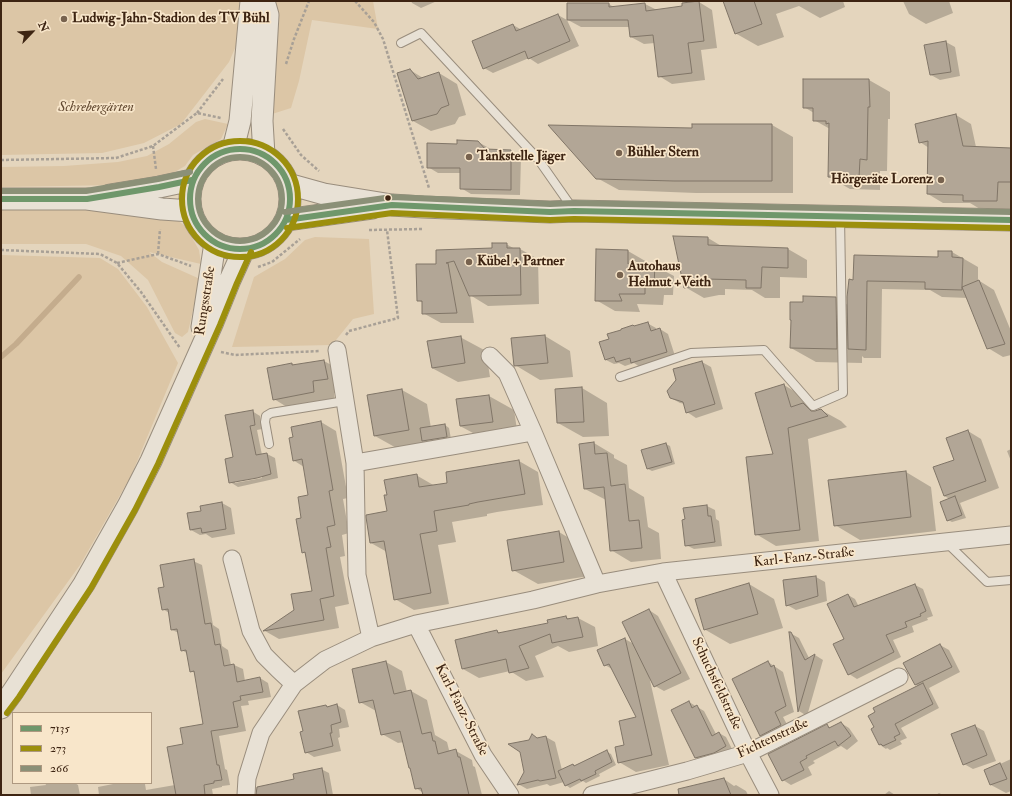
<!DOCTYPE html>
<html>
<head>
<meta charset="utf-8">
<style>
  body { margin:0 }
  #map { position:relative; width:1012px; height:796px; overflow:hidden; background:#e4d5bd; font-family:"IM FELL Double Pica",serif }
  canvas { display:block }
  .frame { position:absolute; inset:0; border:2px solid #3d2412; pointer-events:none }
  .legend { position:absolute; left:12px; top:712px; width:140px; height:72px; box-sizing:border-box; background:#f8e6ca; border:1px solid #ad9880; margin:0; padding:5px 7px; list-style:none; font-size:12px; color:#3d2412 }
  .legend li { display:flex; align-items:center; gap:8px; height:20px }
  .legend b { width:20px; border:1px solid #ad9880 }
  .north { position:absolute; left:12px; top:12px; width:40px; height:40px; -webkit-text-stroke:3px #f8e6ca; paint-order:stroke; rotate:65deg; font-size:11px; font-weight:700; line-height:16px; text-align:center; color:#3d2412 }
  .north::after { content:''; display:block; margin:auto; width:14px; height:18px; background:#3d2412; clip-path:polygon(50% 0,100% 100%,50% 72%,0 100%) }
</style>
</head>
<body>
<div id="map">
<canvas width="1012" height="796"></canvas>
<div class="frame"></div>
<ul class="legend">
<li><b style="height:5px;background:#6f976b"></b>7135</li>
<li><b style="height:5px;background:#9c8f0d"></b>273</li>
<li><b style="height:5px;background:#8b9077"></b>266</li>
</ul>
<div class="north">N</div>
</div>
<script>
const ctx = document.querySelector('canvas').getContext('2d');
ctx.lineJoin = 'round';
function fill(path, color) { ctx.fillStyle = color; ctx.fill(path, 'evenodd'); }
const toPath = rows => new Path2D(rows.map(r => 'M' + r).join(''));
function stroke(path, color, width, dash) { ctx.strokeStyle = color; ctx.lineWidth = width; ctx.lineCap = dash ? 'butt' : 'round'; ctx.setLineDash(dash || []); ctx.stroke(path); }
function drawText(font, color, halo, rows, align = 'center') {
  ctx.font = font + ' "IM FELL Double Pica",serif'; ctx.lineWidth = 3.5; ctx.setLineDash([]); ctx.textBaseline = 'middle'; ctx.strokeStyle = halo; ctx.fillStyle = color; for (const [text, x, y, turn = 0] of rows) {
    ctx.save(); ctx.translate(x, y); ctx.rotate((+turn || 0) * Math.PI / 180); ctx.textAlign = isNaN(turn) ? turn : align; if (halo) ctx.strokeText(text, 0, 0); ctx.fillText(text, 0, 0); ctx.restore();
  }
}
fill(toPath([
  [1,1,239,1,239,39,229,62,181,124,144,143,102,153,1,155],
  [274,1,373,1,378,29,312,20,299,81,291,108,269,115],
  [205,119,228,124,221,139,193,155,185,166,166,177,118,185,1,187,1,167,64,166,118,162,147,156,169,144,196,122],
  [1,208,60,208,135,212,175,218,186,227,199,250,201,264,149,252,162,262,200,279,188,332,182,337,175,333,148,280,121,256,86,244,1,244],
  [315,237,369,239,374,314,353,319,332,345,232,347,254,277,285,259,305,240],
  [1,255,100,258,118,269,147,307,178,363,131,476,80,565,1,674]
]), '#dcc6a6');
fill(toPath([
  [411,1,437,1,421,8,412,3],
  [724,1,843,1,845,7,820,18,799,6,776,14,784,37,758,46,735,33],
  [903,1,949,1,953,13,926,24,909,14],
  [699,2,712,10,717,48,701,50,705,80,672,84,659,76,655,43,644,44,631,37,630,27,581,27,568,20,609,4,615,8,645,4,657,10,683,6,683,4],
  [558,15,567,20,579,46,538,64,529,58,493,73,484,68,513,25,522,30],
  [946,42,955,47,960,76,940,80,931,75],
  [410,70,423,78,439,73,457,84,466,115,459,117,455,124,431,131,413,121],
  [804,80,869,80,890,92,890,119,888,119,887,171,880,171,880,190,850,189,829,177,830,129,814,120,814,113,804,107],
  [956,115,971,124,976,147,1011,149,1011,210,980,209,970,203,943,203,928,194,929,148,920,142],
  [772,125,793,137,793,193,696,193,619,190,597,178,693,129],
  [478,142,489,148,490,150,511,151,521,156,520,195,471,194,461,188,461,173,438,173,428,167,458,145],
  [708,238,723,247,788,249,807,260,807,278,780,277,780,298,765,298,752,290,725,289,725,295,719,295,704,298,685,287],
  [506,244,515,249,520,249,538,259,539,304,488,306,470,295,474,323,441,323,423,313,423,303,418,300,437,265,493,249],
  [597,250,628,251,647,262,647,265,655,266,674,276,673,295,664,295,663,305,637,304,640,312,615,311,596,300],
  [939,252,952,252,978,267,978,280,994,290,1011,331,1011,355,1003,357,988,348,968,298,942,297,930,290,882,289,881,358,864,358,862,356,862,363,816,362,791,348,804,303,836,298,848,305,854,281,939,258],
  [647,323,656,328,656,330,660,329,668,334,675,356,640,367,634,363,625,366,619,363,614,364,606,360,610,340,635,327],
  [545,336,570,351,573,377,540,380,515,365],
  [460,337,486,351,490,377,458,382,432,368],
  [324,361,346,373,349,391,334,393,335,404,295,412,274,399,292,364,295,366],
  [702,362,711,367,723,409,696,418,687,412,685,404,680,403,671,398],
  [784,385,804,397,807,406,816,412,821,410,841,421,847,427,808,439,819,541,776,546,756,534,774,455],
  [582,388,607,403,609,436,583,437,558,423],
  [402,390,427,404,431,428,445,425,449,428,451,439,400,450,375,436],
  [489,396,514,410,518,436,486,440,460,426],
  [252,411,260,416,262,429,257,430,262,455,267,454,275,458,278,478,265,481,238,487,230,482,234,458],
  [262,476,262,478,235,483,235,481],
  [321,422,336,431,348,498,343,499,349,533,342,535,345,556,340,557,349,604,335,607,339,628,279,639,265,631,295,611,313,592,306,554,303,552,302,519,309,496,304,467,293,460,294,438,292,428],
  [968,431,981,439,999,488,960,503,966,518,952,522,948,520,950,499,944,496,955,460],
  [594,443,614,455,614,458,627,465,629,488,644,497,648,527,659,533,661,559,631,562,611,550,606,500,585,489],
  [666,444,670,446,675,464,652,471,648,469],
  [1011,449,1011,461,1007,451],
  [519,461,538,472,543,505,497,512,487,514,487,516,452,522,456,542,438,545,449,604,414,610,395,599,387,552,371,543,388,512,388,495,416,475,435,486,448,484],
  [906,472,931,487,936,531,860,540,835,525],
  [222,503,231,508,235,534,212,538,206,534,200,535,191,530,202,511],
  [707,506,715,510,716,519,719,521,722,546,694,549,686,545],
  [559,532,584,547,589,576,538,584,513,570,508,540],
  [193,561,202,565,213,625,219,629,222,646,228,650,231,665,234,665,243,669,245,681,260,678,268,683,271,697,248,701,249,705,241,706,246,731,219,736,225,769,227,770,230,785,222,786,222,787,212,789,213,795,99,795,98,787,118,783,144,783,145,784,146,790,175,785,184,745,204,725,195,673,191,671,188,654,182,650,179,633,172,630,169,613,163,609,165,588],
  [816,577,825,582,827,601,796,610,787,605],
  [749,584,774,599,783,628,730,644,704,629],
  [915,585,923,589,933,616,927,618,928,620,912,626,914,632,893,640,901,657,857,679,849,674,845,639,848,595,855,599,859,607],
  [649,610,658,616,690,679,664,691,655,686,649,676,669,765,636,772,619,762,637,718,612,669,605,665,599,650,625,639,634,644],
  [566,617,571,620,578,618,595,627,598,646,569,652,558,646,535,656,544,677,526,681,510,671,479,678,463,669,497,631,500,633,549,624],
  [790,633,799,638,809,658,815,655,823,660,807,716,799,711],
  [940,645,949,650,960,672,929,688,939,708,901,728,907,738,900,741,902,744,890,750,887,748,886,749,880,745,918,686,916,685],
  [386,662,402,671,407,692,411,691,427,700,435,735,447,742,449,750,450,751,456,751,472,760,473,766,475,767,482,795,424,795,422,792,416,788,412,769,410,768,404,742,398,743,382,734,376,711,360,702],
  [768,662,783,672,794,712,783,717,790,730,769,740,760,735],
  [689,702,704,711,716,734,719,733,726,737,733,751,703,762,696,758],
  [337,705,345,710,349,727,339,729,340,737,338,738,341,751,314,757,306,752,304,732,326,706,328,707],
  [841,723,849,728,858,741,847,750,841,746,813,761,815,763,808,767,812,775,791,785,783,780,827,726,831,728],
  [975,726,984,731,996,761,973,769,964,764],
  [546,737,555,742,562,770,573,765,575,766,607,752,611,754,616,765,599,774,600,776,586,783,583,781,570,788,566,785,564,782,550,786,547,784,527,789,518,784,526,772,538,739],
  [1011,759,1011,791,1006,793,991,785,985,771],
  [321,769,329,773,333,795,261,795],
  [724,779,734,786,736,785,746,791,748,795,695,795],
  [45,783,75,783,78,785,80,795,31,795,30,787,46,785],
  [889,791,895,795,884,795],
  [939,793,943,795,936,795]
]), '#0003');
stroke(toPath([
  [1,357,16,344,79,277]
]), '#c4ac8d', 5.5);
const building = toPath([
  [699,1,704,41,688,43,692,73,658,77,653,35,630,37,628,20,567,20,567,3,609,3,609,7,645,3,646,11,682,6,682,3,699,1],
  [723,1,754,1,762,24,735,34,723,1],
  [558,14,570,41,528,59,525,51,483,69,472,41,513,24,516,31,558,14],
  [946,41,951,72,930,75,924,45,946,41],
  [410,69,418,79,439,72,449,105,441,108,437,114,412,121,397,73,410,69],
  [803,79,869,79,870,107,868,107,867,160,860,159,859,178,828,177,829,123,826,124,826,121,813,121,813,108,803,108,803,79],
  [956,114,963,146,1011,148,1011,182,998,182,997,201,963,201,963,195,927,194,928,141,919,143,915,124,956,114],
  [692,124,772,124,772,181,674,181,596,179,548,125,692,128,692,124],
  [457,140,478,141,485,149,511,150,511,190,460,189,460,168,427,168,427,143,457,144,457,140],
  [673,236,708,237,708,245,788,248,788,268,762,267,761,288,746,288,746,280,707,279,707,285,700,285,684,288,673,236],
  [492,243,507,243,507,248,520,248,521,295,469,296,454,261,446,263,448,263,457,313,422,314,422,301,417,301,416,264,436,264,436,250,492,248,492,243],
  [596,249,628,250,628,264,655,265,654,285,645,285,645,294,619,294,622,301,595,301,596,249],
  [938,251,952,251,952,257,963,258,962,287,979,280,1005,344,987,349,962,287,962,290,925,289,925,282,867,281,866,350,848,349,847,297,849,279,853,280,854,255,938,257,938,251],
  [803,296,836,297,837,349,790,348,791,320,790,320,790,302,803,302,803,296],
  [648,322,651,331,660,328,667,352,631,363,630,358,616,362,614,357,605,360,599,342,609,339,607,334,621,330,621,329,633,325,634,326,648,322],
  [545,335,548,363,514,366,511,338,545,335],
  [461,336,465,363,432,368,427,341,461,336],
  [324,360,328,379,313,381,314,392,273,400,267,368,292,363,292,365,324,360],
  [702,361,715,404,686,413,683,402,670,398,667,391,676,380,673,369,702,361],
  [784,384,791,407,803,403,811,411,815,411,821,409,828,416,788,428,800,530,755,535,746,457,773,454,755,393,784,384],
  [582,387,584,422,557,423,555,389,582,387],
  [402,389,409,430,374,436,367,395,402,389],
  [489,395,493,422,460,426,456,399,489,395],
  [253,410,255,425,250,426,256,455,267,453,271,474,257,478,229,483,225,459,233,457,225,415,253,410],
  [321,421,333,490,329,491,335,525,327,527,331,547,326,548,334,596,320,599,324,620,263,631,294,610,291,594,312,591,305,552,302,553,296,519,301,518,298,497,308,495,302,459,293,461,289,438,293,437,291,427,321,421],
  [445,424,447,437,422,441,420,428,445,424],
  [968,430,986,481,944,496,933,467,954,460,946,438,968,430],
  [594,442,595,454,607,453,611,486,625,484,629,521,639,520,642,548,610,551,604,487,584,489,579,444,594,442],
  [666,443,672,462,647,469,641,450,666,443],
  [519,460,525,494,478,502,469,504,469,505,434,511,437,531,420,534,431,593,394,600,384,541,370,543,366,517,366,515,387,511,384,495,387,495,384,480,417,474,419,487,447,483,446,472,519,460],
  [906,471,911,517,834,526,828,480,906,471],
  [955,496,962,515,947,521,940,502,955,496],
  [222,502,226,529,202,533,201,528,190,530,187,513,201,511,200,506,222,502],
  [707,505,708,516,711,516,715,542,685,546,682,520,685,519,683,508,707,505],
  [559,531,564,562,512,571,507,540,559,531],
  [194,559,205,624,211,623,215,645,220,644,224,666,234,664,237,682,260,677,263,692,240,696,241,700,233,702,238,727,211,731,217,765,219,765,222,780,214,781,214,783,204,785,205,795,176,795,167,747,183,744,180,728,203,724,194,671,190,672,186,650,181,651,177,629,171,630,168,609,162,610,158,588,164,587,160,565,194,559],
  [816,576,818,596,786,606,783,580,816,576],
  [749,583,758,614,704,630,695,599,749,583],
  [915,584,926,611,920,614,921,616,905,622,907,627,886,635,894,652,848,675,833,644,844,639,827,604,848,594,854,607,915,584],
  [649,609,681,673,654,687,622,622,649,609],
  [566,616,567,619,578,617,583,637,552,643,550,634,519,646,529,668,509,673,506,659,462,669,455,640,497,630,498,633,548,623,547,620,566,616],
  [789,632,791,632,805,660,815,654,798,712,789,632],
  [625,638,652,755,618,763,615,747,624,745,619,721,636,717,609,664,604,666,597,650,625,638],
  [940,644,952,667,915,685,903,663,940,644],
  [386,661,394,694,411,690,422,734,431,732,433,741,435,741,438,754,456,749,458,757,460,757,469,795,423,795,421,788,415,789,410,768,409,768,400,731,381,735,373,700,359,703,352,669,386,661],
  [768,661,771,667,774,665,786,706,775,712,781,725,760,736,732,679,768,661],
  [923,683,933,704,895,724,900,734,894,737,896,740,883,746,881,744,879,745,871,729,874,727,868,716,875,712,873,708,923,683],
  [689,701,692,708,697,705,712,736,719,732,726,746,714,753,695,758,671,710,689,701],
  [337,704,341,722,331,725,332,733,330,733,333,746,305,753,300,732,303,731,298,711,326,705,327,707,337,704],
  [841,722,851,736,838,746,835,741,806,756,807,758,800,762,804,770,782,781,768,754,827,724,829,728,841,722],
  [975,725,987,755,963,765,951,734,975,725],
  [532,734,537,738,546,736,556,778,540,781,538,780,517,785,524,772,520,752,508,744,529,740,532,734],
  [607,750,612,762,595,771,596,774,581,781,580,779,565,786,558,771,573,764,574,766,607,750],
  [1000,763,1007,779,990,785,984,770,1000,763],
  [322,768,327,795,256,795,257,787,294,779,293,774,322,768],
  [724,778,731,795,679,795,678,789,724,778]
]);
fill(building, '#b2a696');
stroke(building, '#807567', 1);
const service = toPath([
  [401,43,421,33,538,159,573,209],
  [620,377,691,353,764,350,813,406,843,393,840,217],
  [269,444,265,422,266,416,271,413,345,401],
  [947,543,987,582,1011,580]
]);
const minor = toPath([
  [337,350,355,463,357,575,371,638],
  [490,356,507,373,533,432,597,584],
  [355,463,533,432],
  [232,559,251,631,264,655,278,669,294,684],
  [663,572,748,753,770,795],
  [416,624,483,755,510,795],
  [246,795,247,778,261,733,294,684,325,660,371,638,416,624,533,600,597,584,663,572,1011,535],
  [592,795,687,771,748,753,899,677]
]);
const tertiary = toPath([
  [264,1,268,15,262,121,264,155],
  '190 199a50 50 0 1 1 100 0a50 50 0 1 1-100 0Z',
  [233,149,240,121,251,1],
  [288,184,324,194,392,205,423,207,550,212,574,211,1011,220],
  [110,195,159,187,192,180],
  [1,199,87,199,162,209,191,211],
  [286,220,372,208],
  [202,327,215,243],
  [1,708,12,693,84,584,128,506,151,461,213,322,230,280,244,249]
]);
stroke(service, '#998d7d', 10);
stroke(minor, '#998d7d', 19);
stroke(tertiary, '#998d7d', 23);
stroke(toPath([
  [355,1,374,22,383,39,429,188],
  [286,64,294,39,309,1],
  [197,113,223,79],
  [283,129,301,155,319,171],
  [153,146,156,169],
  [1,160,116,158,153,146,197,113,221,118],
  [369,230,422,229],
  [1,250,100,254,117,263,141,292,180,348],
  [158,254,160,229],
  [117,263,158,254,191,266],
  [258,267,272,262,300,239],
  [346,335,349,331,398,318,387,230],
  [221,352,235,355,319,351]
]), '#a8a096', 2.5, [3, 2]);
stroke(service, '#e8e1d5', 8);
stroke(minor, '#e8e1d5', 17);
stroke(tertiary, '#e8e1d5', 21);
stroke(toPath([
  '190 199a50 50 0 1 1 100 0a50 50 0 1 1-100 0Z',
  [1,199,87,199,159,187,192,180],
  [286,220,392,205,550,212,574,211,1011,220]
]), '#6f976b', 6);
stroke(toPath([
  '182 199a58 58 0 1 1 116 0a58 58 0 1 1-116 0Z',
  [287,228,392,213,550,220,574,219,1011,228],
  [7,713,19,697,91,588,135,510,158,464,220,325,237,283,251,252]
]), '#9c8f0d', 6);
stroke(toPath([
  '198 199a42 42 0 1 1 84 0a42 42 0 1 1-84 0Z',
  [1,191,86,191,158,179,190,172],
  [285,212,392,197,550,204,574,203,1011,212]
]), '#8b9077', 6);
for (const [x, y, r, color] of [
  [64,19,4,"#77624e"],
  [619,153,4,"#77624e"],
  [469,157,4,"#77624e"],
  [941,180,4,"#77624e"],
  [388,198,3.5,"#3d2412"],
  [469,262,4,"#77624e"],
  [620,275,4,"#77624e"]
]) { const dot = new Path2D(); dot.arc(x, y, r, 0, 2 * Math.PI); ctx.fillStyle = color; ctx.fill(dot); stroke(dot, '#f8e6ca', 1.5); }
drawText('bold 14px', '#3d2412', '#f8e6ca', [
  ["Ludwig-Jahn-Stadion des TV Bühl",72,19],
  ["Bühler Stern",627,153],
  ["Tankstelle Jäger",477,157],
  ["Hörgeräte Lorenz",933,180,"right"],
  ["Kübel + Partner",477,262],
  ["Autohaus",628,267],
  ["Helmut +Veith",628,283]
], 'left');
drawText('italic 14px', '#634a32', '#f8e6ca', [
  ["Schrebergärten",96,108]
]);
drawText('14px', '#3d2412', '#f8e6ca', [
  ["Rungsstraße",206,301,-81],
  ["Karl-Fanz-Straße",804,558,-6],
  ["Schuchsfeldstraße",716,684,65],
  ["Karl-Fanz-Straße",461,710,63],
  ["Fichtenstraße",773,739,-25]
]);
</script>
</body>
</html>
